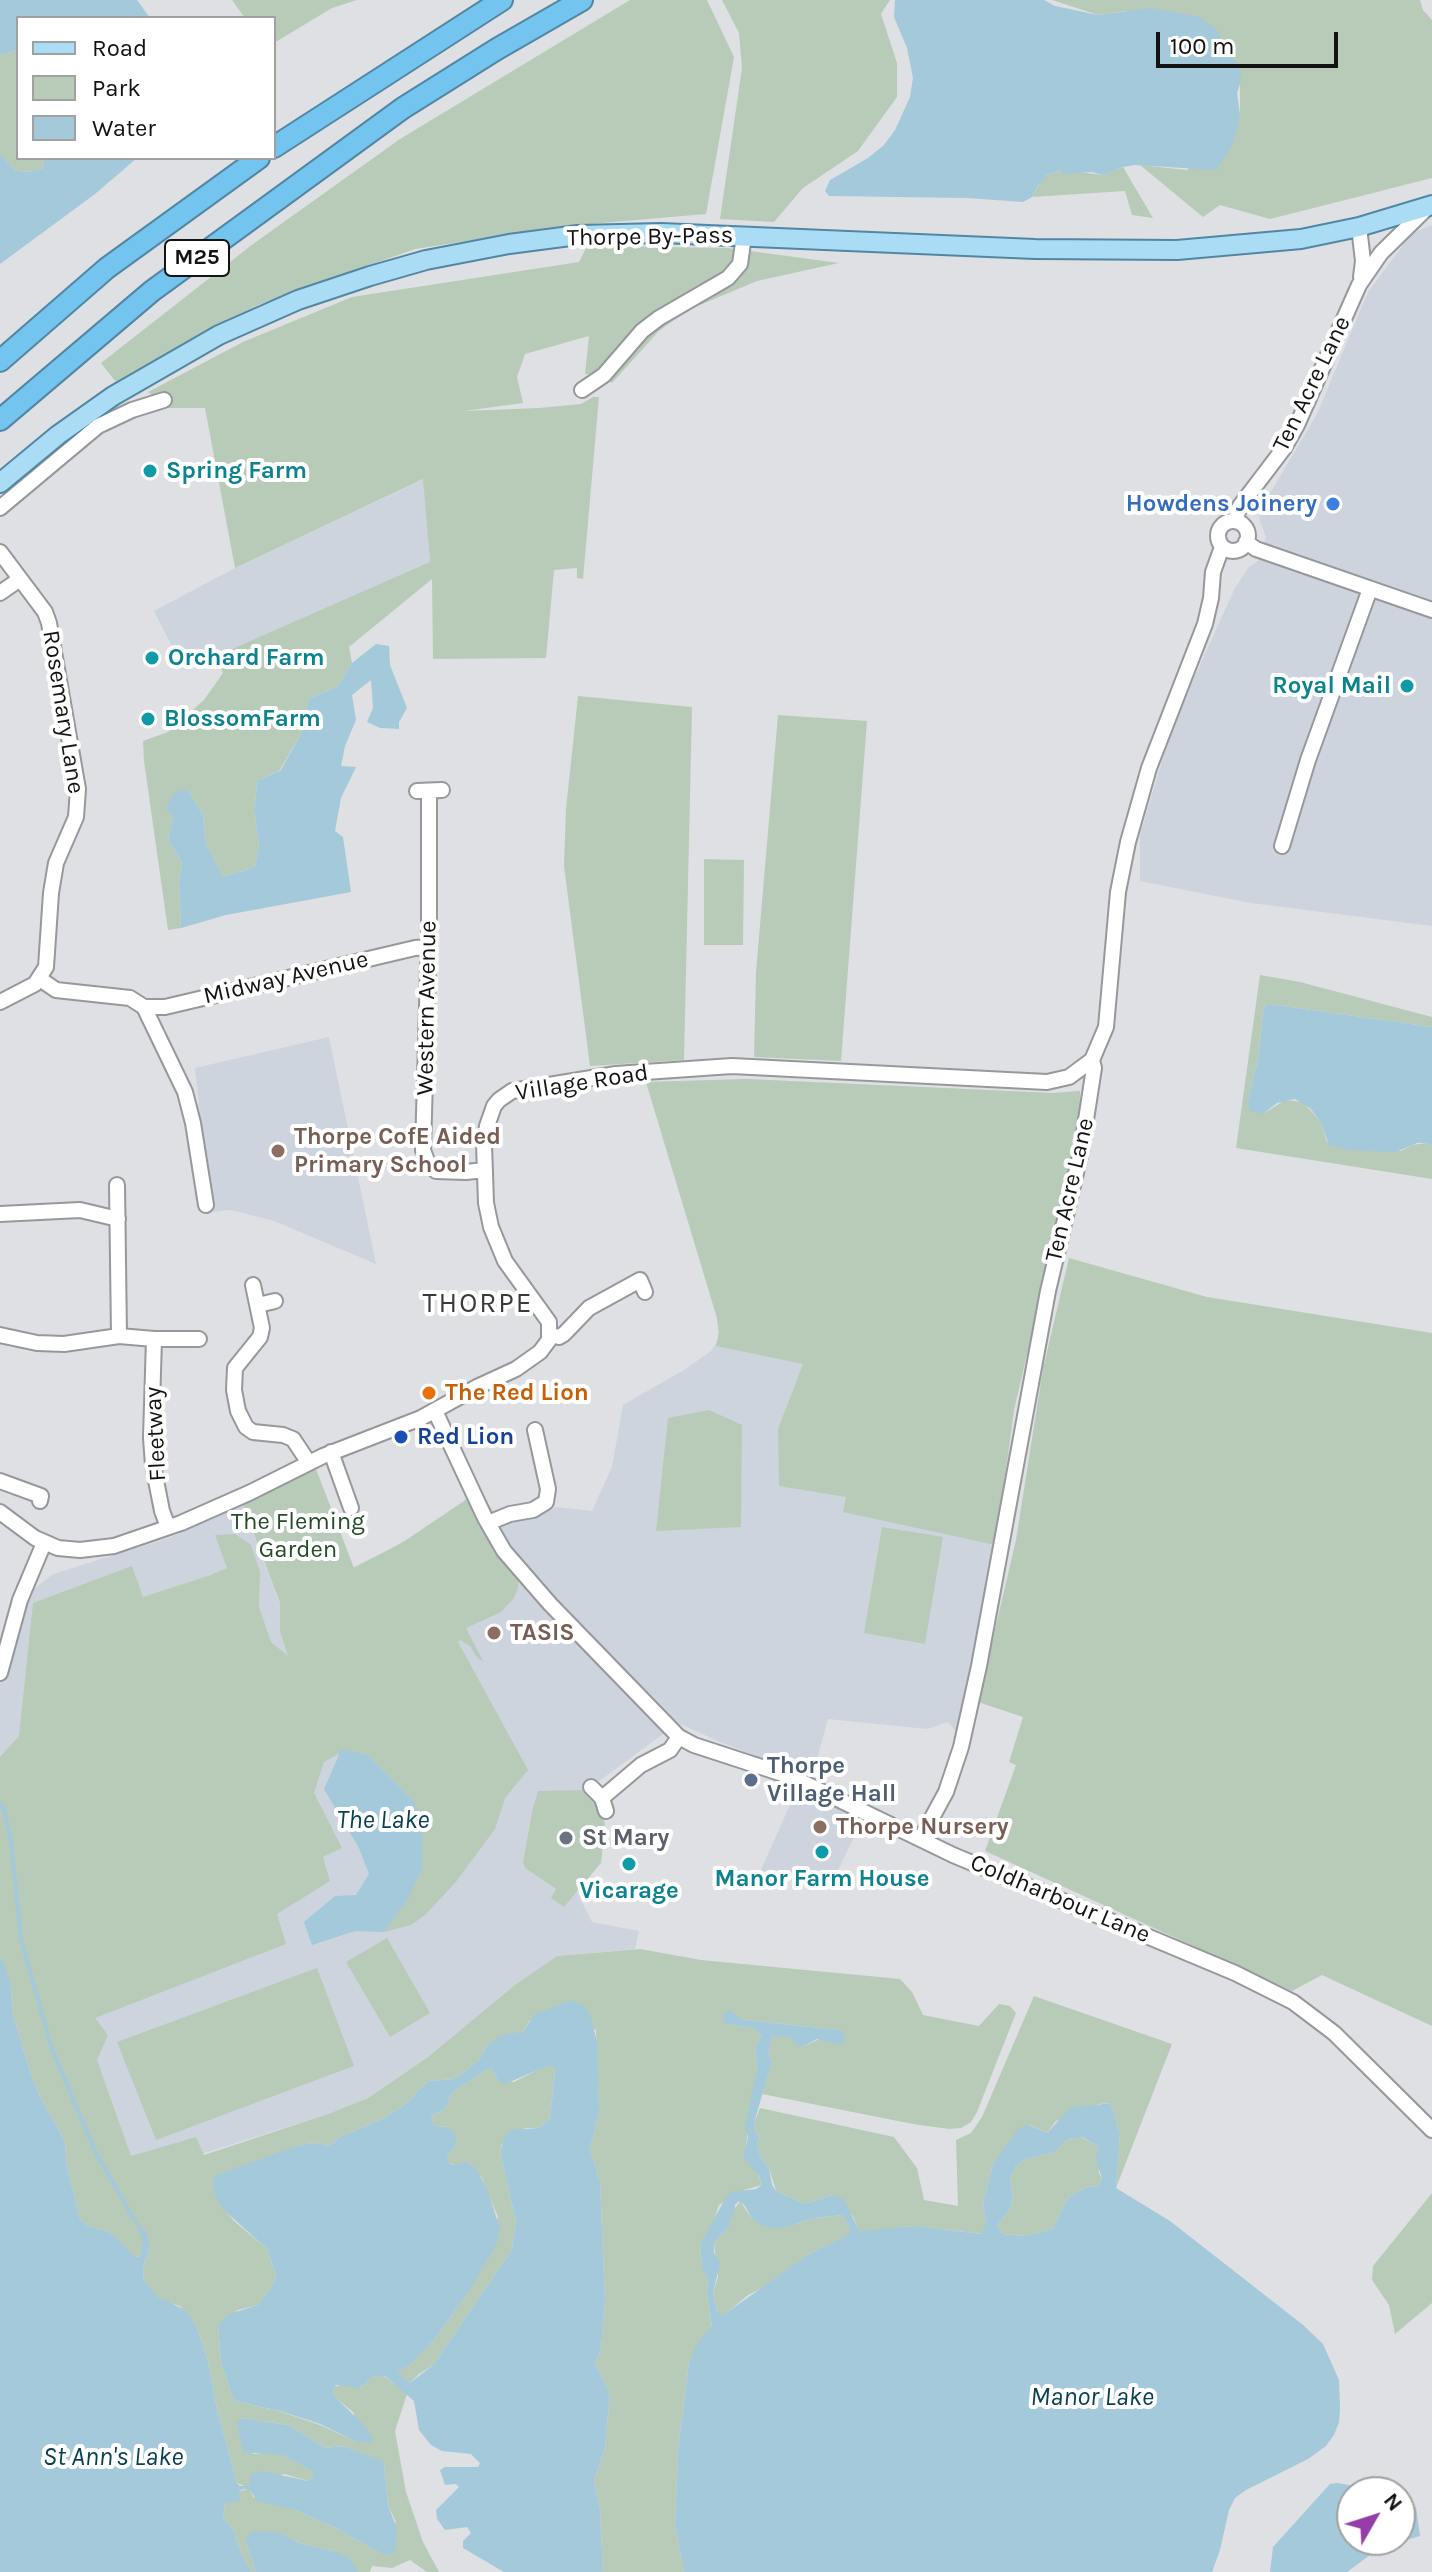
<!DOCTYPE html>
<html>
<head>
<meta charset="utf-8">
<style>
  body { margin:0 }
  #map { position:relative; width:1432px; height:2572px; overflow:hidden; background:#dee0e3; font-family:Karla,sans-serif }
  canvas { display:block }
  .legend { position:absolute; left:16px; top:16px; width:260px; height:144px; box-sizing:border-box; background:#fff; border:2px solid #a1a1a1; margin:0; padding:10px 14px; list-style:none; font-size:24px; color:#131314 }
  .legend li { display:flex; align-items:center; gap:16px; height:40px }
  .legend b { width:40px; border:2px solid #a1a1a1 }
  .north { position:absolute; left:1336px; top:2476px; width:80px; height:80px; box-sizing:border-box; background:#fff; border:2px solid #a1a1a1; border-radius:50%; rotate:51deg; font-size:22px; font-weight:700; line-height:32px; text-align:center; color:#131314 }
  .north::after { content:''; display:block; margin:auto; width:28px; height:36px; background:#953da8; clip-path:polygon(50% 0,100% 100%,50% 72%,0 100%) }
  .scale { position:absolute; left:1156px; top:32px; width:182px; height:36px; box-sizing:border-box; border:4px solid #131314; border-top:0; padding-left:10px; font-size:24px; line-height:28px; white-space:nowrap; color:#131314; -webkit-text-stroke:6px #fff; paint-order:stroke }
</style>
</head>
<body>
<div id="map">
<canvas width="1432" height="2572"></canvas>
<ul class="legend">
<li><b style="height:10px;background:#abdcf5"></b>Road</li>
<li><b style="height:22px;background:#b8cbb9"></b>Park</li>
<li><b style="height:22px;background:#a3c9da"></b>Water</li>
</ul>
<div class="north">N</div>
<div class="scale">100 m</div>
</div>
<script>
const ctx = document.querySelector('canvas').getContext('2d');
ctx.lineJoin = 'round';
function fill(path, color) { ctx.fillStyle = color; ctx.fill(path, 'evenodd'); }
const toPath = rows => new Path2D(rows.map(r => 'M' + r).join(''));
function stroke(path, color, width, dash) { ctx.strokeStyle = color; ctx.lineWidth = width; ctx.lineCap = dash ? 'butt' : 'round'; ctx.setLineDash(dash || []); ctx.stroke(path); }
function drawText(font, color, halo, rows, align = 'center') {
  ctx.font = font + ' Karla,sans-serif'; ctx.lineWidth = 8; ctx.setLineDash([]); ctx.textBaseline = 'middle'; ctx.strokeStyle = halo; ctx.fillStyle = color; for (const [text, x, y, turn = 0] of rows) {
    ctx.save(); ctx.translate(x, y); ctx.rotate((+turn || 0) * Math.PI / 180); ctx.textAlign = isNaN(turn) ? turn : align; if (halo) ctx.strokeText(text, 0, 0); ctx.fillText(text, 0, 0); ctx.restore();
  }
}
fill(toPath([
  [1432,225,1432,926,1251,903,1140,881,1140,835,1173,724,1235,588,1249,567,1258,561,1266,537,1259,519,1263,505,1317,414,1368,292,1412,233],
  [424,479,430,563,184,670,154,611,235,568],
  [329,1037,376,1264,274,1221,231,1210,213,1212,210,1204,195,1068],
  [747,1079,1052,1093,1080,1091,1079,1121,1072,1161,1014,1410,1002,1509,958,1734,948,1722,927,1729,828,1719,812,1777,720,1742,678,1723,587,1790,532,1812,523,1862,525,1867,556,1889,564,1907,576,1890,592,1922,639,1931,635,1949,557,1956,428,2057,368,2098,328,2114,113,2182,0,1803,0,1672,20,1600,53,1574,169,1538,243,1505,279,1602,395,1547,479,1491,504,1525,557,1507,592,1511,612,1467,623,1405,684,1370,711,1351,719,1339,717,1318,646,1082],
  [798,1787,864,1817,834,1878,826,1882,805,1872,789,1873,785,1882,760,1872]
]), '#ced4dd');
fill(toPath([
  [232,0,357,0,332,8,274,43,274,18,245,18],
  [630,0,707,0,734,57,706,214,566,226,415,249,258,305,116,382,101,363,253,244,400,139],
  [722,0,890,0,881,14,897,63,897,97,858,151,803,188,774,222,720,219,742,68,739,33],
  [1052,0,1420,0,1423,10,1432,20,1432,178,1270,219,1220,205,1203,217,1140,165,1187,170,1240,115,1240,69,1126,11,1098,15],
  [18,50,18,158,42,158,44,168,30,172,16,171,0,154,0,55],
  [1123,167,1153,218,1132,215,1125,191,1032,197,1044,176,1061,170,1104,175],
  [587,246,728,248,839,263,757,281,688,310,659,331,612,383,604,375,585,374,589,336,525,354,517,377,523,403,464,411,539,408,581,404,593,397,599,397,583,579,577,578,577,568,554,570,546,658,433,659,432,579,349,647,352,663,338,686,309,699,301,734,279,771,258,780,254,810,259,845,255,867,223,877,206,843,203,815,188,790,173,817,168,839,182,863,179,880,181,928,168,930,144,761,143,741,168,732,204,700,223,673,216,656,430,562,423,479,235,568,205,408,168,408,148,392,243,342,352,297,579,262],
  [578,696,692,707,684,1060,590,1066,564,866,566,809],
  [778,715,867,721,841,1061,754,1057,756,972],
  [704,859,744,860,743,945,704,945],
  [1260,975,1300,982,1432,1017,1432,1027,1269,1004,1265,1006,1263,1013,1258,1060,1248,1099,1263,1114,1285,1100,1303,1102,1320,1121,1327,1142,1401,1151,1412,1145,1426,1143,1432,1146,1432,1179,1236,1148],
  [747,1079,1052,1093,1080,1091,1079,1121,1072,1161,1014,1410,995,1545,843,1512,846,1497,779,1486,778,1429,803,1364,716,1346,719,1332,717,1318,646,1082],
  [1069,1258,1207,1297,1432,1333,1432,2026,1322,1975,1292,1991,985,1851,1016,1765,1009,1762,1023,1717,978,1702,1016,1540,1043,1369],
  [709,1410,742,1425,741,1527,656,1531,668,1418],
  [316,1469,354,1568,405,1541,479,1491,519,1574,518,1588,514,1598,501,1612,466,1628,484,1663,476,1656,470,1646,460,1640,458,1642,528,1770,505,1798,495,1829,455,1883,425,1915,411,1925,384,1932,407,1900,414,1801,368,1755,338,1750,339,1754,324,1762,314,1793,342,1848,323,1857,330,1881,277,1914,286,1944,95,2018,108,2035,97,2060,131,2156,196,2137,204,2155,328,2114,368,2098,428,2057,515,1985,557,1956,640,1949,701,1960,900,1979,912,1992,923,2015,979,2026,999,2004,1010,2006,1016,2013,977,2112,971,2122,961,2128,949,2129,913,2124,762,2094,772,2061,768,2055,772,2035,793,2037,802,2047,839,2030,744,2020,729,2012,725,2024,754,2028,761,2036,755,2048,757,2068,746,2145,762,2185,745,2190,719,2205,712,2226,700,2245,702,2266,708,2280,707,2295,712,2327,689,2363,678,2449,675,2524,684,2572,603,2572,600,2510,594,2481,605,2448,610,2394,595,2363,601,2349,605,2300,600,2182,590,2149,599,2112,596,2030,530,2020,522,2033,511,2033,487,2046,479,2060,455,2079,428,2081,406,2104,383,2119,340,2137,329,2146,318,2143,306,2144,259,2161,216,2198,233,2220,267,2249,276,2276,273,2285,258,2305,238,2310,218,2325,221,2362,234,2401,279,2411,320,2425,355,2441,354,2413,336,2398,333,2391,334,2387,345,2384,360,2388,374,2376,384,2376,407,2394,395,2431,406,2492,423,2542,439,2572,427,2572,410,2560,392,2568,372,2566,370,2572,359,2572,334,2551,299,2543,281,2533,246,2542,256,2572,252,2572,242,2556,233,2529,223,2518,225,2503,231,2501,239,2491,250,2489,253,2497,296,2510,338,2529,380,2553,396,2522,388,2505,384,2463,342,2446,326,2448,288,2425,242,2418,253,2454,273,2452,283,2455,314,2471,314,2476,308,2481,284,2474,245,2486,237,2483,217,2410,208,2360,196,2325,180,2306,167,2302,152,2293,144,2281,143,2267,150,2247,143,2249,140,2256,134,2257,110,2232,88,2226,80,2219,67,2167,65,2141,40,2097,29,2068,13,2014,11,1988,0,1958,0,1757,19,1736,33,1603,132,1566,143,1597,208,1576,227,1568,215,1535,235,1534,251,1545,260,1572,259,1607,271,1642,288,1656,280,1631,280,1603,243,1505],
  [882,1527,943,1537,925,1644,864,1633],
  [587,1790,599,1804,605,1824,601,1863,564,1907,551,1898,556,1889,525,1868,523,1862,532,1812,538,1791],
  [387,1938,430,2013,390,2037,346,1962],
  [317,1968,354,2066,156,2140,117,2042],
  [1034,1996,1172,2044,1116,2188,1120,2135,1111,2103,1099,2104,1056,2121,1047,2133,1030,2125,1003,2151,993,2164,983,2202,986,2223,982,2234,916,2226,859,2232,853,2216,832,2195,805,2204,776,2191,769,2168,760,2156,757,2144,760,2138,755,2131,754,2123,760,2108,894,2137,917,2168,924,2200,958,2206,956,2140,971,2133,982,2117],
  [547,2065,553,2066,555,2071,550,2119,539,2128,525,2128,502,2144,500,2152,516,2221,512,2250,433,2365,419,2374,410,2383,396,2372,409,2366,434,2340,467,2294,498,2217,481,2176,447,2162,447,2156,457,2143,447,2127,434,2126,431,2116,444,2110,453,2092,487,2069,491,2069,497,2079,514,2082],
  [1081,2137,1099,2147,1099,2173,1102,2178,1099,2186,1087,2187,1068,2198,1053,2229,1025,2236,1002,2234,997,2225,1009,2211,1013,2198,1010,2179,1016,2166,1026,2159,1055,2152,1068,2139],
  [1432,2193,1432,2303,1395,2334,1389,2305,1372,2280,1373,2266],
  [740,2201,752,2219,796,2224,815,2218,842,2215,849,2224,851,2234,809,2254,764,2287,748,2295,722,2317,717,2311,713,2292,718,2277,714,2243,729,2227,728,2219]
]), '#b8cbb9');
fill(toPath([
  [0,0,137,0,150,18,18,18,18,50,0,55],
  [895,0,1044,0,1055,6,1098,15,1151,8,1199,17,1215,28,1240,69,1241,81,1237,93,1240,115,1232,146,1216,170,1135,165,1123,167,1104,175,1091,172,1063,174,1061,170,1044,176,1045,180,1039,184,1032,197,1023,202,967,198,829,196,825,191,830,180,868,158,884,145,895,130,910,97,913,78,907,48,894,17],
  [0,154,16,171,30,172,44,168,42,158,137,158,95,194,0,264],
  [376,644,389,646,390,665,407,708,399,722,399,729,380,728,367,722,373,708,371,680,352,695,356,720,345,746,341,766,356,767,341,798,335,831,343,837,351,892,226,915,181,928,179,880,182,863,168,839,173,817,166,808,175,792,188,790,203,815,206,843,223,877,255,867,259,845,254,810,258,780,280,771,301,734,309,699,338,686,352,663],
  [1269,1004,1432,1027,1432,1146,1426,1143,1417,1143,1396,1152,1348,1150,1329,1145,1320,1121,1310,1108,1295,1099,1277,1103,1263,1114,1250,1111,1248,1099,1258,1060,1263,1013,1265,1006],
  [338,1749,368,1755,414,1801,422,1826,422,1869,407,1900,384,1932,355,1931,312,1945,304,1922,335,1896,356,1895,369,1874,359,1848,324,1789,339,1755],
  [0,1958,5,1965,11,1988,13,2014,29,2068,40,2097,65,2141,67,2167,80,2219,88,2226,110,2232,135,2257,140,2256,143,2241,135,2221,146,2231,150,2247,143,2267,144,2281,157,2296,185,2310,196,2325,208,2360,217,2410,237,2483,240,2486,249,2485,251,2474,262,2471,308,2481,314,2476,313,2471,283,2455,243,2452,237,2424,242,2418,288,2425,326,2448,342,2446,380,2460,384,2463,388,2505,397,2529,396,2548,391,2555,380,2553,338,2529,296,2510,257,2501,250,2490,243,2489,239,2491,240,2501,225,2503,223,2518,233,2529,242,2556,252,2572,0,2572],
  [571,2000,583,2005,589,2012,597,2041,599,2112,590,2149,600,2182,605,2300,601,2349,595,2363,610,2394,605,2448,594,2481,600,2510,603,2572,504,2572,463,2548,463,2541,471,2533,467,2527,445,2530,437,2519,436,2510,459,2487,456,2484,445,2485,440,2470,445,2467,478,2467,480,2463,471,2454,442,2451,431,2445,419,2430,414,2401,385,2376,374,2376,360,2388,336,2385,333,2391,336,2398,365,2426,373,2439,371,2443,355,2441,320,2424,280,2411,234,2401,221,2362,218,2325,229,2314,258,2305,273,2285,276,2276,267,2249,224,2210,216,2198,212,2183,215,2176,281,2152,306,2144,318,2143,329,2146,340,2137,383,2119,406,2104,428,2081,455,2079,479,2060,487,2046,499,2037,511,2033,522,2033,534,2015],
  [547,2066,553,2066,555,2071,550,2119,539,2128,511,2130,505,2136,500,2152,516,2221,512,2250,433,2365,410,2383,397,2372,409,2366,434,2340,467,2294,496,2245,500,2229,488,2191,476,2168,465,2162,453,2165,447,2162,447,2156,457,2143,455,2134,447,2127,434,2126,431,2116,444,2110,453,2092,487,2069,491,2069,497,2079,505,2084],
  [729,2011,744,2020,839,2030,844,2033,844,2041,840,2045,817,2039,802,2047,795,2044,792,2037,772,2036,768,2055,772,2061,754,2123,755,2131,760,2138,757,2144,760,2156,769,2168,772,2185,776,2191,805,2204,832,2195,844,2199,859,2231,916,2226,981,2234,986,2223,983,2202,993,2164,1019,2128,1029,2125,1047,2133,1070,2108,1111,2103,1120,2135,1116,2188,1170,2221,1303,2325,1323,2344,1339,2380,1340,2408,1339,2422,1334,2435,1326,2446,1308,2459,1246,2490,1235,2498,1229,2510,1220,2550,1212,2572,684,2572,675,2524,678,2449,689,2363,697,2344,712,2326,707,2295,708,2280,702,2267,700,2245,726,2197,732,2192,756,2189,762,2185,759,2176,744,2158,748,2136,745,2128,757,2068,755,2048,761,2036,754,2028,725,2024,723,2013],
  [1082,2137,1099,2147,1096,2160,1102,2178,1099,2186,1087,2187,1068,2198,1053,2229,1025,2236,1002,2234,997,2225,1009,2211,1013,2198,1010,2179,1016,2166,1026,2159,1055,2152,1068,2139],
  [739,2201,745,2206,752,2219,764,2226,779,2229,815,2218,842,2215,849,2224,850,2234,809,2254,722,2316,717,2311,713,2292,720,2264,714,2252,714,2243,729,2227,729,2219,734,2216,735,2205],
  [1337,2483,1355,2486,1361,2492,1352,2492,1352,2540,1400,2540,1400,2509,1412,2504,1416,2507,1420,2536,1381,2547,1347,2572,1270,2572,1273,2547,1330,2484],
  [255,2531,281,2533,299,2543,334,2551,349,2558,359,2572,256,2572,246,2542,249,2534]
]), '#a3c9da');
stroke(toPath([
  [0,1803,4,1808,11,1842,21,1940,52,2049,95,2151,135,2221]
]), '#a3c9da', 4);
const minor = toPath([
  [1359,227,1363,261,1361,277],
  [582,390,604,375,642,331,659,318,728,278,740,264,744,236],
  [0,508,98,426,132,410,164,400],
  [1235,521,1240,506,1284,448,1297,425,1359,285,1381,253,1427,208],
  '1218 536a15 15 0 1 1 30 0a15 15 0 1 1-30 0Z',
  [1246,542,1256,549,1432,610],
  [0,552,45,612,49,623,78,789,76,817,56,863,51,893,46,967,35,984,0,1002],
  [0,593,20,579],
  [417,791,442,790],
  [429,791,429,934,423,1150,427,1161,436,1171,466,1172,485,1170],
  [1282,846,1308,760,1370,589],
  [40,979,56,990,130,998,144,1007,185,1092,193,1123,206,1205],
  [144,1007,165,1007,415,948,428,947],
  [117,1185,119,1336],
  [0,1214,80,1210,118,1219],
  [253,1285,262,1328,260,1337,235,1368,234,1390,238,1411,246,1427,253,1432,283,1435,293,1439,309,1463],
  [258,1305,275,1301],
  [0,1335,37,1343,64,1344,119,1336,154,1339,199,1339],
  [550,1335,559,1337,564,1334,589,1308,640,1280,645,1292],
  [154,1339,151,1438,153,1465,162,1511,168,1527],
  [435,1411,485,1518,504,1551,550,1604,679,1737,694,1745,792,1777,953,1855,1235,1973,1293,2002,1334,2033,1432,2130],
  [331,1452,351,1508],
  [0,1481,41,1496,40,1501],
  [0,1512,35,1538,58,1548,80,1550,114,1546,181,1523,249,1493,323,1456,421,1418,479,1386,516,1369,540,1352,549,1340,549,1322,505,1261,491,1227,486,1203,484,1144,487,1126,494,1106,499,1100,512,1091,616,1074,732,1066,1047,1082,1069,1077,1092,1060],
  [488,1523,510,1514,533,1510,546,1502,548,1489,535,1430],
  [0,1673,20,1600,44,1543],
  [591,1787,602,1798,606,1811],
  [602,1798,641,1765,670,1750,679,1737],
  [921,1838,946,1792,961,1747,979,1666,1048,1291,1081,1152,1094,1068,1092,1060,1106,1027,1118,892,1128,842,1149,768,1205,624,1211,598,1213,572,1222,547]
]);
const major = toPath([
  [0,483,58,435,113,396,219,335,298,300,370,276,426,260,509,244,578,235,661,233,1035,249,1177,250,1301,239,1359,227,1432,205]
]);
const highway = toPath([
  [274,147,502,0],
  [0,361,107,268,259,158],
  [0,420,152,291,403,108,497,49,582,0]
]);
stroke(minor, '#97989b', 18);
stroke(major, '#5187a2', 22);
stroke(highway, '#5187a2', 24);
stroke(minor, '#fff', 14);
stroke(major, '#abdcf5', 18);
stroke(highway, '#73c5ef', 20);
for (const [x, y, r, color] of [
  [150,471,8,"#0f9aa8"],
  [1333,504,8,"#3f7fe0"],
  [152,658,8,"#0f9aa8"],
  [1407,686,8,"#0f9aa8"],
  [148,719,8,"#0f9aa8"],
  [278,1151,8,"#8d6e63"],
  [429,1393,8,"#e8710a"],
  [401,1437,8,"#1a4fb4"],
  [494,1633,8,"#8d6e63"],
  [751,1780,8,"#5c6f8a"],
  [820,1827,8,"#8d6e63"],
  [566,1838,8,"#6b7280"],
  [822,1852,8,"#0f9aa8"],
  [629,1864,8,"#0f9aa8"]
]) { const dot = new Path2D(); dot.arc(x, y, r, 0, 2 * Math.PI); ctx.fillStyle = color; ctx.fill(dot); stroke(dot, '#fff', 3); }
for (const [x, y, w] of [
  [197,258,64]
]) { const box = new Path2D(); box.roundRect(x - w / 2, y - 18, w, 36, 6); ctx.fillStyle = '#fff'; ctx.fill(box); stroke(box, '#131314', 2); }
drawText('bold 22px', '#131314', null, [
  ["M25",197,258]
]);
drawText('24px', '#131314', '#fff', [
  ["Thorpe By-Pass",650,237,-1],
  ["Ten Acre Lane",1312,384,-64],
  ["Rosemary Lane",63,712,81],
  ["Midway Avenue",286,978,-13],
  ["Western Avenue",427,1008,-89],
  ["Village Road",582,1083,-9],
  ["Ten Acre Lane",1070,1190,-77],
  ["Fleetway",156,1434,-93],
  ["Coldharbour Lane",1060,1899,23]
]);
drawText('bold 24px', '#0d838f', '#fff', [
  ["Spring Farm",166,471],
  ["Orchard Farm",168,658],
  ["Royal Mail",1391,686,"right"],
  ["BlossomFarm",164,719],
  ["Manor Farm House",822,1879,"center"],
  ["Vicarage",629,1891,"center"]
], 'left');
drawText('bold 24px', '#366cbe', '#fff', [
  ["Howdens Joinery",1317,504]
], 'right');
drawText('bold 24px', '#785e54', '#fff', [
  ["Thorpe CofE Aided",294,1137],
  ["Primary School",294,1165],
  ["TASIS",510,1633],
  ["Thorpe Nursery",836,1827]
], 'left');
drawText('bold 24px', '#c56008', '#fff', [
  ["The Red Lion",445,1393]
], 'left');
drawText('bold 24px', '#164399', '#fff', [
  ["Red Lion",417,1437]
], 'left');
drawText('24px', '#234c27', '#fff', [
  ["The Fleming",298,1522],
  ["Garden",298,1550]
]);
drawText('bold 24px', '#4e5e75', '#fff', [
  ["Thorpe",767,1766],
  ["Village Hall",767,1794]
], 'left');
drawText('bold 24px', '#5b616d', '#fff', [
  ["St Mary",582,1838]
], 'left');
drawText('italic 26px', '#094052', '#fff', [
  ["The Lake",383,1821],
  ["Manor Lake",1092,2398],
  ["St Ann's Lake",113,2458]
]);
ctx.letterSpacing = '2px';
drawText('28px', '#383a3c', '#fff', [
  ["THORPE",478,1304]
]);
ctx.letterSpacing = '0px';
</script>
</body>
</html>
